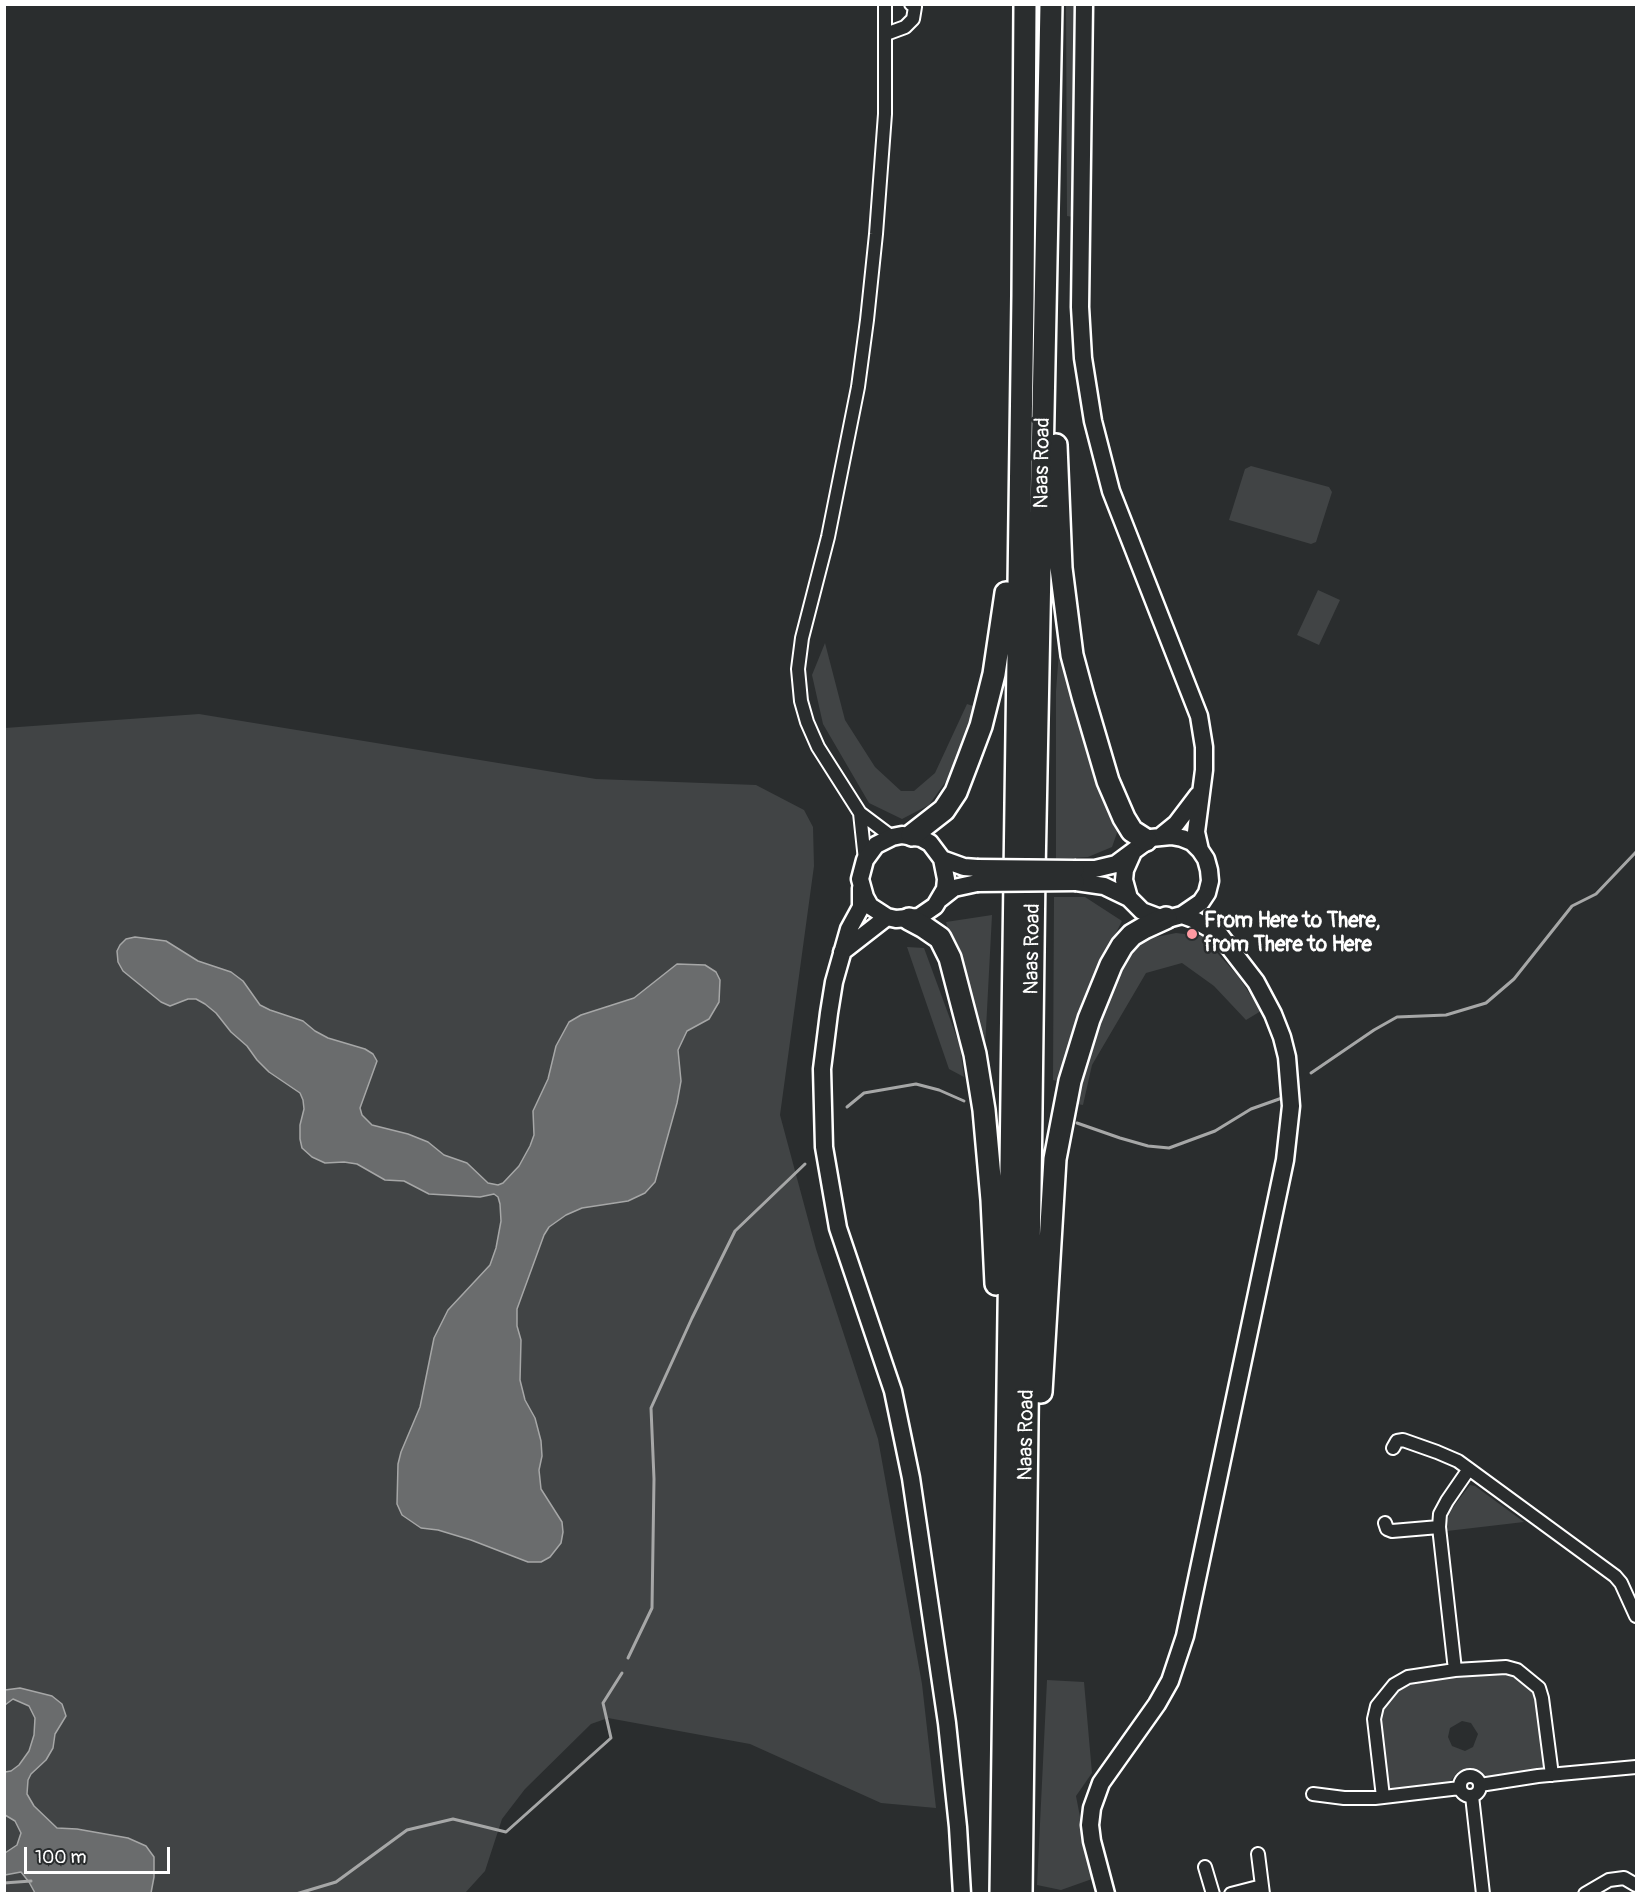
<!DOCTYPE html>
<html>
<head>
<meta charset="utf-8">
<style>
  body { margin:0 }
  #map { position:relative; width:1641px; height:1898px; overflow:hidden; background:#2a2d2e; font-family:Pangolin,sans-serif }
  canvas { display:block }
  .frame { position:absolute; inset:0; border:6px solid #fff; pointer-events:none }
  .scale { position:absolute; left:24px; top:1847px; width:146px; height:27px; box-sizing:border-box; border:3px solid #fff; border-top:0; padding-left:8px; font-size:18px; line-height:21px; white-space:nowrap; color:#fff; -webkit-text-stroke:4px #2a2d2e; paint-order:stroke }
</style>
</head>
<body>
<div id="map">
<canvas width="1641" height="1898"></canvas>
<div class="frame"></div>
<div class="scale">100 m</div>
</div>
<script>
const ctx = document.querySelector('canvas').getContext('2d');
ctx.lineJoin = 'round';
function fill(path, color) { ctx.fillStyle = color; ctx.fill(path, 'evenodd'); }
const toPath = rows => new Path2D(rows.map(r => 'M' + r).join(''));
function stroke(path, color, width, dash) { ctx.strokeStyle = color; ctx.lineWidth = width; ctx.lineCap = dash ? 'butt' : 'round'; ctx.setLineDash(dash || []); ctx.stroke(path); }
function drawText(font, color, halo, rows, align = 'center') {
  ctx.font = font + ' Pangolin,sans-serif'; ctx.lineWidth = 5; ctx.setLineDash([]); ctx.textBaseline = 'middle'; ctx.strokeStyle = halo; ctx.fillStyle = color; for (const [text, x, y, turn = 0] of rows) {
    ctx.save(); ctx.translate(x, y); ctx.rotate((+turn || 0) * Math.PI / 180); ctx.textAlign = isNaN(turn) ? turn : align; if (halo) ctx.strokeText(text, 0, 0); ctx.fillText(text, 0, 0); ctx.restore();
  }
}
fill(toPath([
  [1066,5,1075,5,1073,217,1067,216],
  [1251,466,1329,487,1332,492,1316,542,1311,544,1229,520,1245,469],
  [1318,590,1340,600,1319,645,1297,635],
  [1061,625,1099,784,1118,830,1112,847,1088,857,1056,859,1056,691],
  [825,643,845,720,875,767,901,791,914,791,935,773,967,704,976,707,951,774,929,805,902,819,869,803,823,724,812,675],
  [199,714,596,779,756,785,804,810,813,827,814,866,780,1115,816,1249,878,1439,922,1684,936,1808,881,1803,750,1744,608,1718,591,1724,525,1789,502,1819,485,1871,465,1893,5,1894,5,728],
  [1054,897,1085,897,1122,921,1091,982,1057,1081,1053,1080],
  [992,915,984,1067,946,922],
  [1176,933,1202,936,1238,976,1261,1011,1246,1020,1214,986,1182,963,1146,973,1092,1065,1083,1105,1071,1103,1099,1006,1131,942],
  [907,947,924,948,960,1046,964,1077,949,1069],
  [1470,1485,1475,1486,1524,1522,1447,1531,1447,1521,1451,1510],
  [1510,1672,1527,1682,1534,1692,1538,1703,1546,1767,1542,1771,1487,1778,1473,1768,1466,1768,1458,1772,1447,1785,1393,1791,1388,1788,1379,1723,1381,1709,1401,1685,1412,1681],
  [1462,1721,1471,1723,1478,1734,1473,1747,1465,1751,1452,1746,1448,1737,1450,1728],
  [1047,1680,1084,1682,1092,1773,1076,1796,1092,1879,1061,1890,1037,1885]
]), '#414445');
const water = toPath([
  [135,937,166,941,198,961,231,972,243,981,260,1005,270,1010,303,1021,315,1031,328,1038,365,1049,373,1054,377,1061,360,1108,362,1115,372,1125,408,1134,428,1142,444,1155,467,1163,488,1183,498,1185,503,1183,519,1166,530,1146,534,1135,533,1111,548,1079,556,1046,569,1022,581,1015,634,998,677,964,705,965,716,972,720,980,719,1002,709,1019,687,1031,678,1050,681,1081,677,1103,655,1182,645,1193,628,1201,582,1208,566,1215,549,1227,544,1235,517,1309,517,1326,521,1340,520,1380,525,1400,535,1418,541,1441,542,1456,539,1470,541,1489,562,1522,563,1532,561,1543,550,1557,541,1562,528,1562,471,1540,438,1530,421,1528,402,1515,397,1504,398,1464,401,1452,420,1407,434,1338,448,1310,490,1265,496,1248,501,1221,500,1204,498,1197,494,1194,480,1197,429,1194,404,1181,385,1180,357,1164,344,1162,325,1163,312,1157,302,1148,300,1139,300,1125,304,1109,303,1100,300,1093,269,1072,257,1060,247,1046,231,1032,216,1013,205,1004,196,999,188,999,170,1006,161,1002,123,971,118,962,117,951,120,945,126,939,135,937],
  [20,1688,52,1696,62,1704,66,1716,55,1734,53,1748,46,1760,31,1774,28,1780,27,1794,34,1806,57,1828,77,1829,128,1838,146,1846,154,1857,154,1877,151,1893,35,1893,29,1882,21,1872,5,1875,5,1853,17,1845,21,1833,15,1821,5,1815,5,1772,11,1771,19,1765,29,1751,34,1735,35,1718,29,1706,13,1699,5,1705,5,1690,20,1688]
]);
fill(water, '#6a6c6d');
stroke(water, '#a6a7a7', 1.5);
stroke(toPath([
  [1311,1073,1374,1030,1397,1017,1446,1015,1486,1003,1514,979,1572,906,1596,894,1636,852],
  [847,1107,864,1093,916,1084,939,1090,964,1101],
  [1077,1123,1120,1138,1148,1146,1169,1148,1215,1131,1251,1109,1282,1098],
  [628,1658,652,1608,654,1479,651,1408,692,1318,735,1231,805,1164],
  [4,1883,31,1881],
  [296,1894,336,1882,407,1830,453,1819,506,1832,611,1738,603,1703,622,1673]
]), '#a6a7a7', 3);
const street = toPath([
  [885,4,885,114,876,234,867,320,858,387,828,537,802,638,798,669,801,701,807,722,818,747,860,813,892,837],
  [886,34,905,27,913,19,915,7,911,4],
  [860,813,865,860],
  [1393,1448,1397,1441,1403,1440,1437,1452,1458,1461,1615,1576,1621,1583,1636,1616],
  [1385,1523,1387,1529,1392,1531,1439,1527],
  [1455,1670,1439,1527,1440,1514,1447,1501,1469,1469],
  '1460 1786a10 10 0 1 1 20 0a10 10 0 1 1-20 0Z',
  [1480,1785,1538,1776,1636,1767],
  [1313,1794,1344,1798,1375,1798,1460,1788],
  [1472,1796,1483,1894],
  [1383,1797,1374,1719,1377,1706,1394,1685,1408,1677,1455,1670,1506,1667,1517,1670,1539,1688,1542,1698,1552,1775],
  [1258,1854,1263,1894],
  [1205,1867,1213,1894],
  [1231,1894,1262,1886],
  [1585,1894,1609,1880,1624,1878,1636,1885]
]);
const secondary = toPath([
  [1084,4,1080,307,1083,358,1093,421,1111,491,1199,716,1204,747,1204,770,1196,832,1200,850],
  [1160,837,1176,824,1198,795],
  [942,859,946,879,945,889,935,906,919,917,896,919,887,917,870,906,865,897,860,879,865,860,876,845,892,837,902,835,921,838,930,843,942,859,964,867,977,868],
  [1076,869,1095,869,1116,864,1151,838,1171,836,1182,838,1192,842,1200,850,1206,859,1209,870,1210,881,1207,893,1201,902,1182,915,1171,918,1158,917,1142,911,1129,898,1124,880,1125,870,1133,852],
  [1076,882,1104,886,1129,898],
  [861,888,861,907,849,929,834,982,829,1013,822,1069,824,1147,838,1228,893,1391,911,1478,947,1723,958,1827,962,1894],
  [940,899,954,888,977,883],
  [842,952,887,917],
  [1106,1894,1092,1841,1090,1825,1092,1808,1101,1783,1157,1704,1170,1681,1185,1636,1285,1160,1291,1106,1287,1057,1282,1037,1273,1014,1256,982,1219,934,1193,919,1182,915]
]);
const highway = toPath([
  [1056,445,1061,568,1072,655,1083,696,1108,781,1124,818,1132,831,1146,840],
  [912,835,944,810,956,792,969,758,981,726,994,674,1006,593],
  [909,919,924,927,940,938,950,958,975,1054,984,1110,992,1200,996,1284],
  [1041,1392,1055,1159,1070,1081,1089,1019,1111,965,1122,946,1132,935,1144,928,1166,918],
  [1001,1894,1023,296,1025,4],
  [1021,1894,1034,872,1051,4]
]);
stroke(street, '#fff', 16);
stroke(secondary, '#fff', 21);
stroke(highway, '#fff', 26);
stroke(street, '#2a2d2e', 12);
stroke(secondary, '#2a2d2e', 16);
stroke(highway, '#2a2d2e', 21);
const secondaryBridge = toPath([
  [977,868,1076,869],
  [977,883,1076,882]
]);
stroke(secondaryBridge, '#fff', 21, []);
stroke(secondaryBridge, '#2a2d2e', 16);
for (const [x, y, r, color] of [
  [1192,934,6,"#ff9aa2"]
]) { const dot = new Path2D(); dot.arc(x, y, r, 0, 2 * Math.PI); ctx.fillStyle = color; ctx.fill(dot); stroke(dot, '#2a2d2e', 2); }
drawText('21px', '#fff', '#2a2d2e', [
  ["Naas Road",1043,463,-89],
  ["Naas Road",1033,949,-89],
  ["Naas Road",1027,1435,-89]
]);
drawText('bold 21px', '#fff', '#2a2d2e', [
  ["From Here to There,",1204,922],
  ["from There to Here",1204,946]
], 'left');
</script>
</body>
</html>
